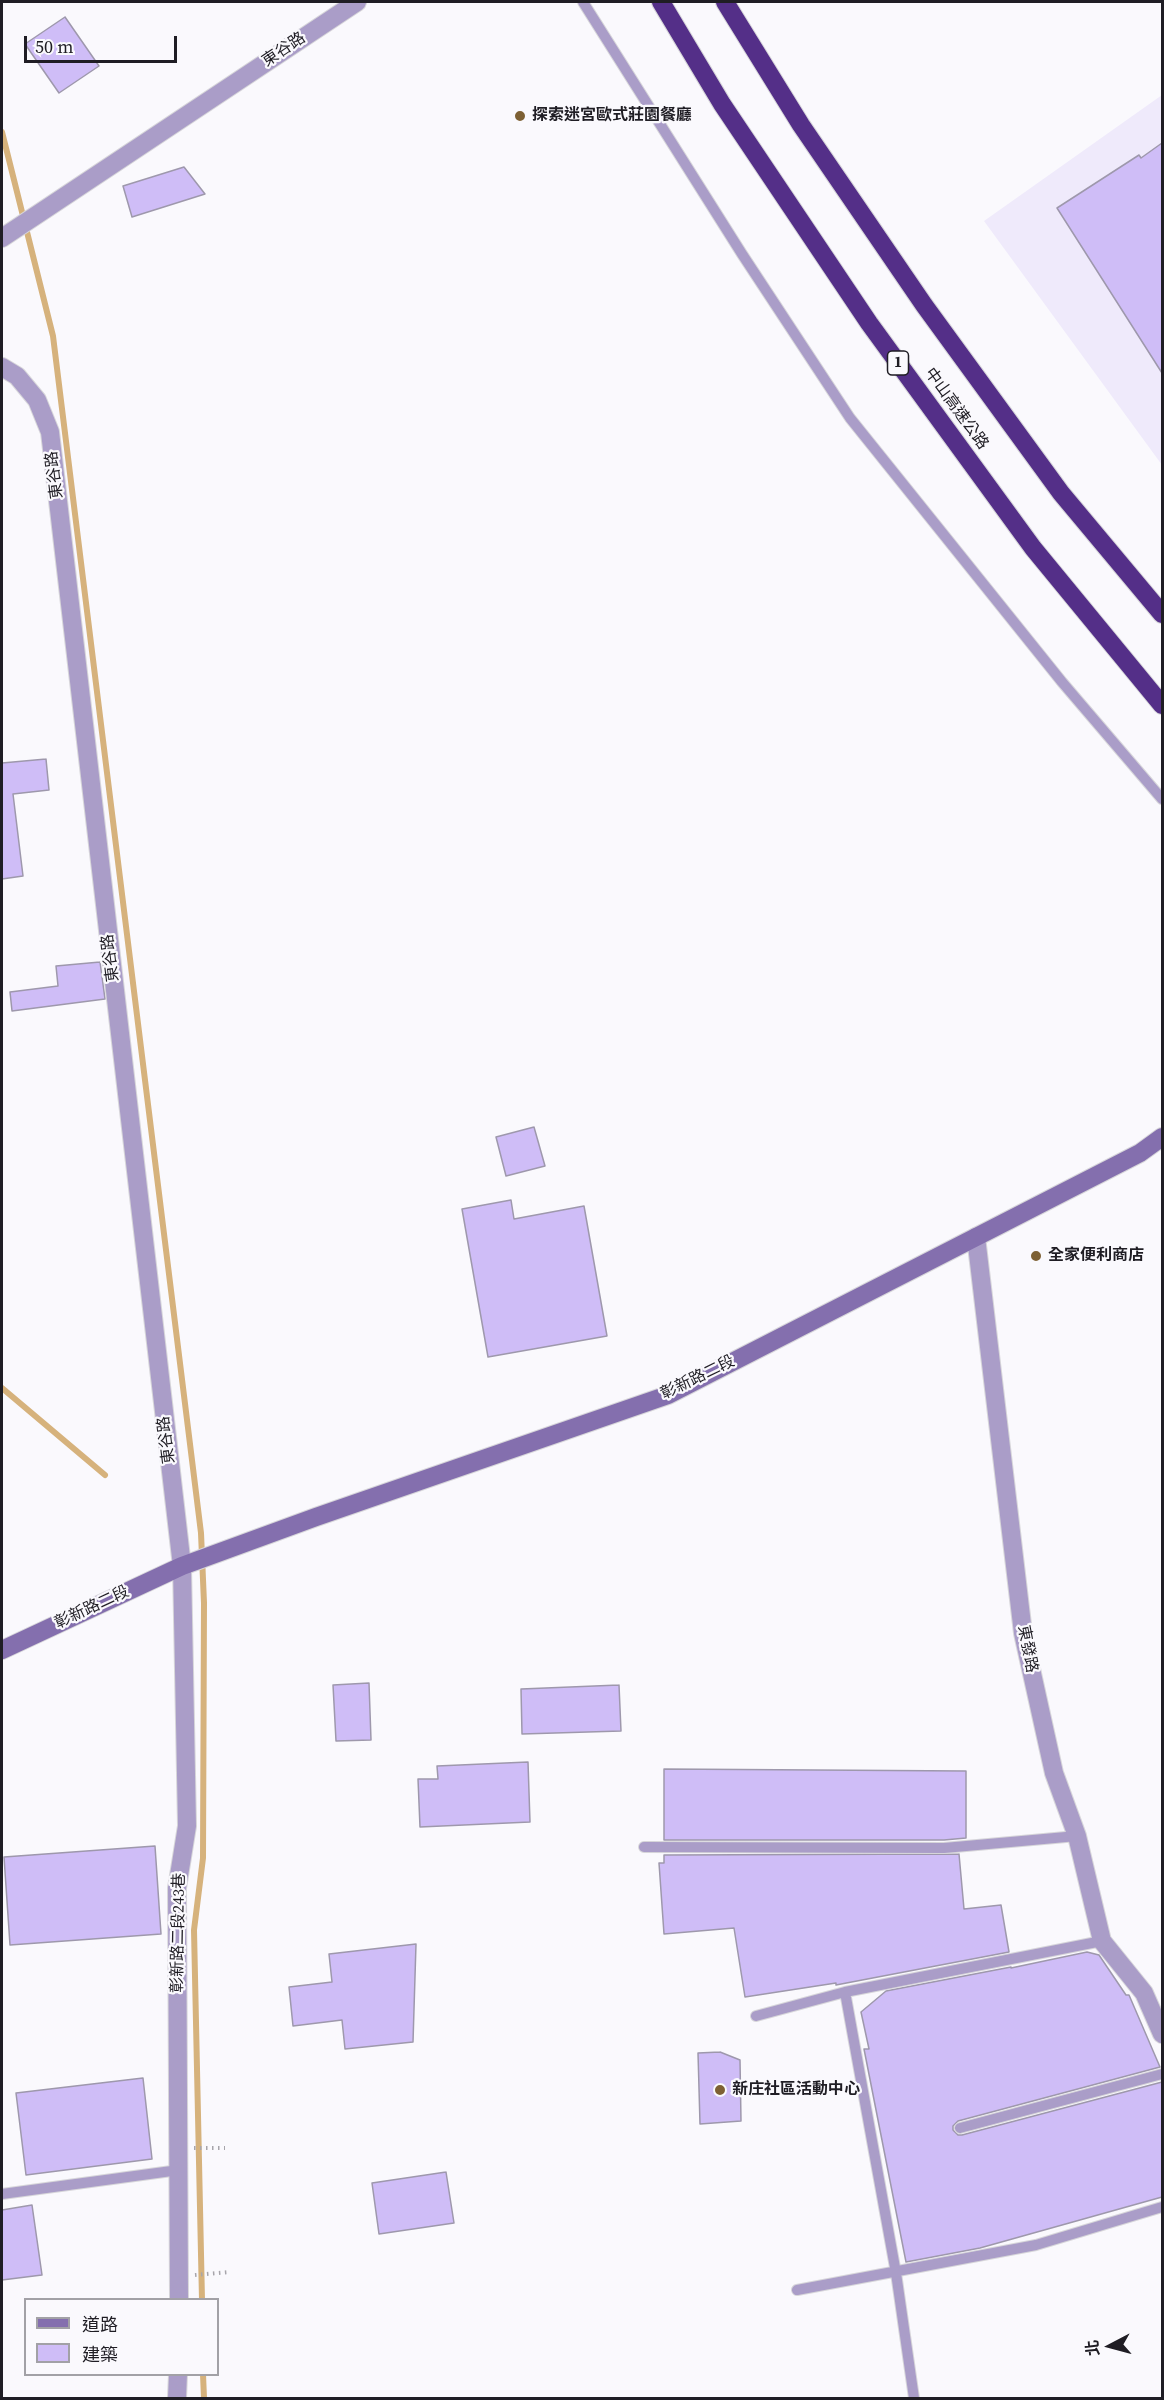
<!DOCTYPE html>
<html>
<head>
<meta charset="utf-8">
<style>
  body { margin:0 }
  #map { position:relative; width:1164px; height:2400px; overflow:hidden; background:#faf9fd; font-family:"Source Serif 4","Noto Sans TC",serif }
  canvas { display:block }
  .frame { position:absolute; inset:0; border:3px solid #1f1d24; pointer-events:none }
  .legend { position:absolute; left:24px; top:2298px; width:195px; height:78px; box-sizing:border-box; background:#faf9fd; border:2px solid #a2a1a6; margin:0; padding:8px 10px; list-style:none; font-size:18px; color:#1f1d24 }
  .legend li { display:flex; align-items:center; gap:12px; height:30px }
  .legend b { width:30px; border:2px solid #a2a1a6 }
  .north { position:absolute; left:1080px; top:2316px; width:60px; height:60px; -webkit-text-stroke:4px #faf9fd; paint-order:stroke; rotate:264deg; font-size:16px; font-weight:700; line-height:24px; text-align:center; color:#1f1d24 }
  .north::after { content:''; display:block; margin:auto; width:21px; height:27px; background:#1f1d24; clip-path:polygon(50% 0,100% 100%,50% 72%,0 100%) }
  .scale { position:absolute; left:24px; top:36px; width:153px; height:27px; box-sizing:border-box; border:3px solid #1f1d24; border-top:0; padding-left:8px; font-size:18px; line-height:21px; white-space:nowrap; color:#1f1d24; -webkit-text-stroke:4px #faf9fd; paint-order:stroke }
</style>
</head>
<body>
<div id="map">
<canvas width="1164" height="2400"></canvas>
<div class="frame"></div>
<ul class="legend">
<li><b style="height:8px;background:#846fae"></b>道路</li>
<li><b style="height:16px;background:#cfbdf7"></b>建築</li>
</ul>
<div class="north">北</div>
<div class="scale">50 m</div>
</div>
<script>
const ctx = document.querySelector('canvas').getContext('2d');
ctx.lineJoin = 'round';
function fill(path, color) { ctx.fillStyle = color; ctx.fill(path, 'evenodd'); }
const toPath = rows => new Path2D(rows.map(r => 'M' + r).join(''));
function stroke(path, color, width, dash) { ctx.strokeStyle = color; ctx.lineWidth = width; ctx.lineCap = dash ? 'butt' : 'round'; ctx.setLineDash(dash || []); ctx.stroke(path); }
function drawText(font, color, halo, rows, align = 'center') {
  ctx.font = font + ' "Source Serif 4","Noto Sans TC",serif'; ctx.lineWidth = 4.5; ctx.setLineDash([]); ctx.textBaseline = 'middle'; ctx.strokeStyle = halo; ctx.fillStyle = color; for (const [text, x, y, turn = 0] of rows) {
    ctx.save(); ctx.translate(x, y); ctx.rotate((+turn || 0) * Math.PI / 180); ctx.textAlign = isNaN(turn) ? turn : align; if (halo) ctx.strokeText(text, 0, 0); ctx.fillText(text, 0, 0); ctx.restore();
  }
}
fill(toPath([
  [1162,95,1162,465,984,221]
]), '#efeafb');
stroke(toPath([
  [2,132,53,336,201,1533,204,1603,203,1858,194,1930,202,2300],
  [2,1388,105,1475],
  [203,2374,204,2398]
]), '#d6b27c', 6);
const building = toPath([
  [65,17,99,66,59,93,25,44,65,17],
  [1162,143,1162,373,1057,208,1139,155,1141,158,1162,143],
  [184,167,205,194,132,217,123,186,184,167],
  [46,759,49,790,13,794,23,876,2,879,2,763,46,759],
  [100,962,105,999,12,1011,10,992,58,986,56,966,100,962],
  [534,1127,545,1166,506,1176,496,1137,534,1127],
  [511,1200,514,1219,584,1206,607,1336,488,1357,462,1209,511,1200],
  [369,1683,371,1740,336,1741,333,1685,369,1683],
  [619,1685,621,1731,522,1734,521,1689,619,1685],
  [528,1762,530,1822,420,1827,418,1779,438,1779,437,1766,528,1762],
  [664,1769,966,1771,966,1838,944,1840,664,1840,664,1769],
  [155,1846,161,1934,10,1945,4,1857,155,1846],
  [959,1854,964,1909,1001,1905,1009,1952,836,1985,836,1983,745,1997,734,1928,664,1934,659,1863,664,1863,664,1855,959,1854],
  [416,1944,413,2042,345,2049,342,2020,293,2026,289,1987,332,1982,329,1954,416,1944],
  [1087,1952,1099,1955,1126,1995,1129,1995,1160,2067,958,2121,953,2126,953,2130,958,2135,962,2135,1162,2082,1162,2197,980,2248,906,2262,864,2049,869,2049,861,2012,886,1991,1011,1967,1011,1968,1087,1952],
  [720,2052,740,2060,741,2121,700,2124,698,2053,720,2052],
  [143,2078,152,2159,26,2175,16,2093,143,2078],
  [446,2172,454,2223,379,2234,372,2183,446,2172],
  [32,2205,42,2275,2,2280,2,2210,32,2205]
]);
fill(building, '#cfbdf7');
stroke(building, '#9e98ac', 1.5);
const lane = toPath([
  [583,2,742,254,850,418,1062,682,1162,799],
  [644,1847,944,1848,1077,1836],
  [845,1992,896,2273,914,2398],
  [756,2016,845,1992,1102,1941],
  [960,2128,1162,2074],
  [2,2194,179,2170],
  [797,2290,1036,2245,1162,2207]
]);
const street = toPath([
  [2,238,357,2],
  [2,367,17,376,37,400,50,432,182,1566,187,1826,177,1888,179,2300],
  [976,1237,1023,1633,1054,1773,1077,1836,1102,1941,1144,1993,1162,2034],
  [177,2398,178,2374]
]);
const secondary = toPath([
  [2,1650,182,1566,316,1517,668,1395,1140,1153,1162,1137]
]);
const highway = toPath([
  [661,2,722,104,869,323,1033,548,1162,705],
  [725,2,801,125,924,305,1061,493,1162,614]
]);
stroke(lane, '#d7d6da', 12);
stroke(street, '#d7d6da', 20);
stroke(secondary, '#d7d6da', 20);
stroke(highway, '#d7d6da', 20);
stroke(toPath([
  [194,2148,225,2148],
  [195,2275,230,2272],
  [218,2347,219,2347]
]), '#a7a5ab', 4, [1.5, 4.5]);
stroke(lane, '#aa9dc8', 10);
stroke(street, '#aa9dc8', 18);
stroke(secondary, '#846fae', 18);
stroke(highway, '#542f88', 18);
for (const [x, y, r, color] of [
  [520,116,6,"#7d6034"],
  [1036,1256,6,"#7d6034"],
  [720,2090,6,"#7d6034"]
]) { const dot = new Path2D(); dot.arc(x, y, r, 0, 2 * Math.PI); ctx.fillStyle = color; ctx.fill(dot); stroke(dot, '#faf9fd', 2); }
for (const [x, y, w] of [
  [898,363,21]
]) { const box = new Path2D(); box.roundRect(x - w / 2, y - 12, w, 24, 4.5); ctx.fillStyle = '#faf9fd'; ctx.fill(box); stroke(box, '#1f1d24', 1.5); }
drawText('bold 15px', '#1f1d24', null, [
  ["1",898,363]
]);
drawText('16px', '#1f1d24', '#faf9fd', [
  ["東谷路",284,50,-34],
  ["中山高速公路",956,409,54],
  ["東谷路",55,475,-97],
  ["東谷路",111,958,-97],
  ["彰新路二段",698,1378,-26],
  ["東谷路",167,1440,-97],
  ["彰新路二段",92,1608,-25],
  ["東發路",1027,1649,79],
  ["彰新路二段243巷",179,1933,-89]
]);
drawText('bold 16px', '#1f1d24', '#faf9fd', [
  ["探索迷宮歐式莊園餐廳",532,116],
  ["全家便利商店",1048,1256],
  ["新庄社區活動中心",732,2090]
], 'left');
</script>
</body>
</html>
